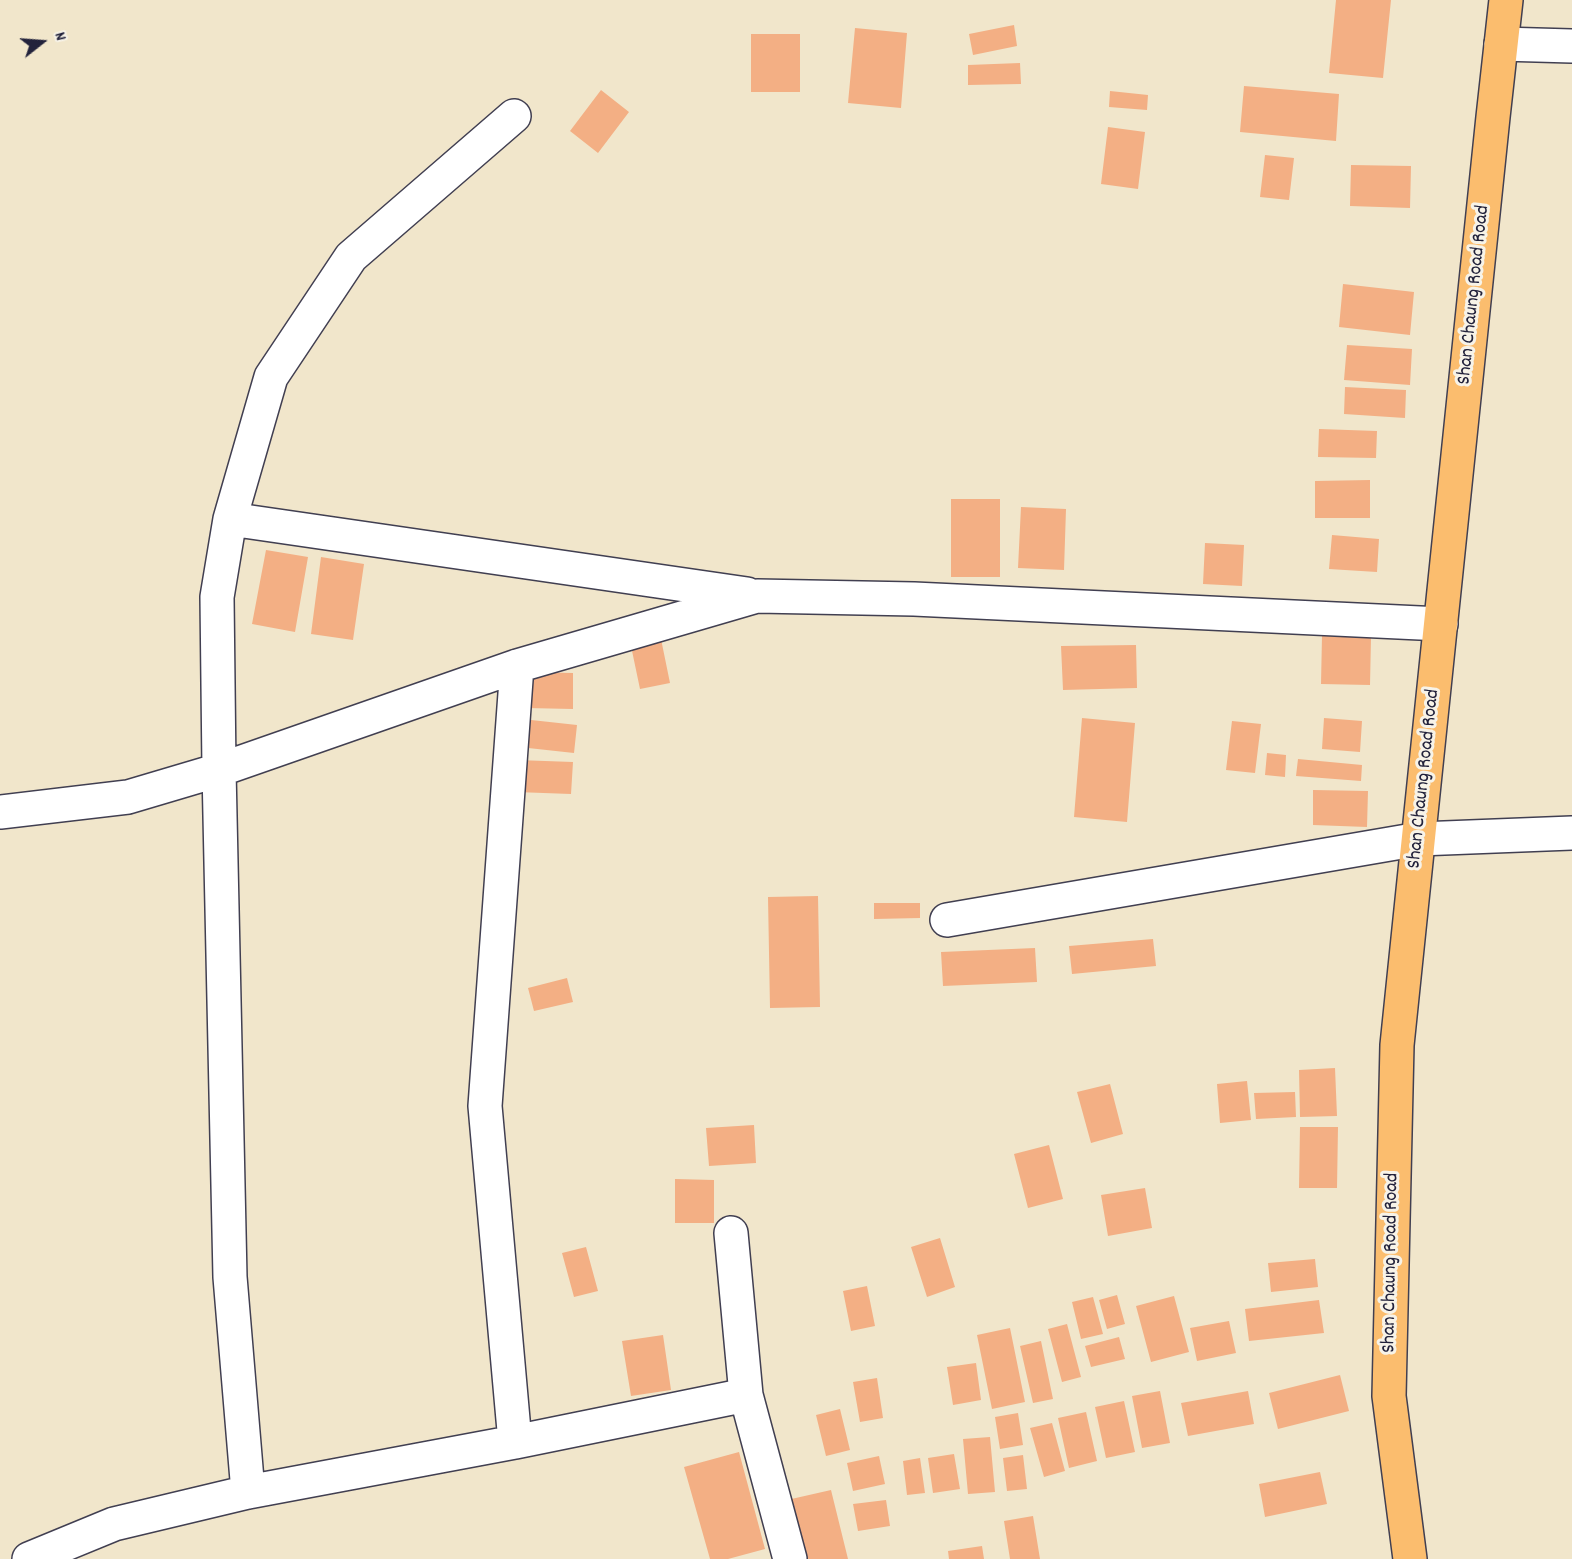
<!DOCTYPE html>
<html>
<head>
<meta charset="utf-8">
<style>
  body { margin:0 }
  #map { position:relative; width:1572px; height:1559px; overflow:hidden; background:#f1e6cb; font-family:Dekko,sans-serif }
  canvas { display:block }
  .north { position:absolute; left:12px; top:12px; width:60px; height:60px; -webkit-text-stroke:4px #f7f3e8; paint-order:stroke; rotate:73deg; font-size:16px; font-weight:700; line-height:24px; text-align:center; color:#22223b }
  .north::after { content:''; display:block; margin:auto; width:21px; height:27px; background:#22223b; clip-path:polygon(50% 0,100% 100%,50% 72%,0 100%) }
</style>
</head>
<body>
<div id="map">
<canvas width="1572" height="1559"></canvas>
<div class="north">N</div>
</div>
<script>
const ctx = document.querySelector('canvas').getContext('2d');
ctx.lineJoin = 'round';
function fill(path, color) { ctx.fillStyle = color; ctx.fill(path, 'evenodd'); }
const toPath = rows => new Path2D(rows.map(r => 'M' + r).join(''));
function stroke(path, color, width, dash) { ctx.strokeStyle = color; ctx.lineWidth = width; ctx.lineCap = dash ? 'butt' : 'round'; ctx.setLineDash(dash || []); ctx.stroke(path); }
function drawText(font, color, halo, rows, align = 'center') {
  ctx.font = font + ' Dekko,sans-serif'; ctx.lineWidth = 6; ctx.setLineDash([]); ctx.textBaseline = 'middle'; ctx.strokeStyle = halo; ctx.fillStyle = color; for (const [text, x, y, turn = 0] of rows) {
    ctx.save(); ctx.translate(x, y); ctx.rotate((+turn || 0) * Math.PI / 180); ctx.textAlign = isNaN(turn) ? turn : align; if (halo) ctx.strokeText(text, 0, 0); ctx.fillText(text, 0, 0); ctx.restore();
  }
}
fill(toPath([
  [1336,0,1391,0,1383,78,1329,73],
  [1014,25,1017,46,973,55,969,34],
  [855,28,907,33,901,108,848,103],
  [751,34,800,34,800,92,751,92],
  [1020,63,1021,84,968,85,968,65],
  [1244,86,1339,94,1336,141,1240,132],
  [601,90,629,112,598,153,570,131],
  [1110,91,1148,95,1147,110,1109,107],
  [1108,127,1145,132,1138,189,1101,184],
  [1265,155,1294,158,1289,200,1260,197],
  [1351,165,1411,166,1410,208,1350,206],
  [1343,284,1414,292,1410,335,1339,327],
  [1347,345,1412,349,1410,385,1344,380],
  [1345,387,1406,390,1405,418,1344,414],
  [1319,429,1377,431,1376,458,1318,457],
  [1370,480,1370,518,1315,518,1315,481],
  [951,499,1000,499,1000,577,951,577],
  [1021,507,1066,509,1064,570,1018,568],
  [1332,535,1379,539,1377,572,1329,569],
  [1205,543,1244,545,1242,586,1203,584],
  [266,550,308,557,295,632,252,624],
  [321,557,364,564,353,640,311,634],
  [1322,636,1371,637,1370,685,1321,684],
  [661,639,670,683,640,689,631,646],
  [1136,645,1137,688,1063,690,1061,646],
  [526,672,573,673,573,709,526,708],
  [1082,718,1135,723,1127,822,1074,817],
  [1324,718,1362,721,1360,752,1322,749],
  [522,719,577,725,574,753,519,747],
  [1232,721,1261,724,1255,773,1226,770],
  [1267,753,1286,755,1285,777,1265,775],
  [1298,759,1362,765,1361,781,1296,776],
  [517,760,573,762,571,794,516,792],
  [1313,790,1368,791,1367,827,1313,825],
  [818,896,820,1007,770,1008,768,897],
  [874,903,920,903,920,918,874,919],
  [1153,939,1156,966,1072,974,1069,946],
  [1035,948,1037,982,943,986,941,952],
  [567,978,573,1002,534,1011,528,988],
  [1335,1068,1337,1116,1300,1117,1299,1070],
  [1247,1081,1251,1120,1220,1123,1217,1084],
  [1110,1084,1123,1134,1091,1143,1077,1092],
  [1295,1092,1296,1117,1256,1119,1254,1093],
  [754,1125,756,1163,709,1166,706,1128],
  [1300,1127,1338,1127,1337,1188,1299,1188],
  [1049,1145,1063,1199,1028,1208,1014,1154],
  [675,1179,714,1180,714,1223,675,1223],
  [1145,1188,1152,1228,1108,1236,1101,1195],
  [940,1238,955,1287,927,1297,911,1247],
  [586,1247,598,1291,574,1297,562,1253],
  [1315,1259,1318,1287,1271,1292,1268,1263],
  [867,1286,875,1326,851,1331,843,1291],
  [1117,1295,1125,1324,1107,1329,1099,1300],
  [1174,1296,1189,1352,1151,1362,1136,1306],
  [1093,1297,1103,1334,1081,1339,1072,1302],
  [1319,1300,1324,1333,1249,1341,1245,1309],
  [1229,1321,1236,1353,1197,1361,1190,1328],
  [1067,1324,1081,1377,1062,1382,1048,1329],
  [1010,1328,1025,1402,992,1409,977,1335],
  [663,1335,671,1390,631,1396,622,1341],
  [1119,1337,1125,1359,1091,1367,1085,1346],
  [1041,1341,1053,1399,1033,1403,1020,1346],
  [976,1363,981,1400,953,1405,947,1367],
  [1340,1375,1349,1411,1278,1429,1269,1393],
  [877,1378,883,1418,860,1422,853,1382],
  [1160,1391,1170,1443,1142,1448,1132,1396],
  [1248,1391,1254,1424,1188,1436,1181,1403],
  [1124,1401,1135,1452,1106,1458,1095,1407],
  [840,1409,850,1450,826,1456,816,1415],
  [1086,1412,1097,1461,1069,1468,1058,1418],
  [1018,1413,1023,1445,1000,1449,995,1417],
  [1052,1423,1065,1471,1044,1477,1030,1428],
  [990,1437,995,1492,968,1494,963,1439],
  [739,1452,765,1549,728,1559,710,1559,684,1467],
  [954,1454,960,1489,933,1493,928,1458],
  [1023,1455,1027,1489,1007,1491,1003,1458],
  [879,1456,885,1484,853,1491,847,1463],
  [920,1458,925,1493,907,1495,903,1461],
  [1320,1472,1327,1504,1265,1517,1259,1484],
  [831,1490,848,1559,801,1559,787,1500],
  [886,1500,890,1526,858,1531,853,1504],
  [1033,1516,1040,1559,1010,1559,1004,1521],
  [982,1546,984,1559,949,1559,948,1551]
]), '#f3af84');
const minor = toPath([
  [1501,44,1572,46],
  [514,116,351,257,271,377,230,519,217,597,219,770,230,1277,248,1492,515,1442,485,1106,517,666],
  [230,519,747,594],
  [0,812,128,797,219,770,517,666,757,596,914,599,1441,624],
  [947,920,1419,839,1572,833],
  [731,1233,746,1395,790,1559],
  [515,1442,746,1395],
  [29,1559,114,1524,248,1492]
]);
const major = toPath([
  [1410,1559,1389,1396,1397,1045,1493,117,1506,0]
]);
stroke(minor, '#413f51', 36);
stroke(major, '#413f51', 36);
stroke(minor, '#fff', 33);
stroke(major, '#fbbd6e', 33);
drawText('20px', '#22223b', '#f7f3e8', [
  ["Shan Chaung Road Road",1475,295,-84],
  ["Shan Chaung Road Road",1425,779,-84],
  ["Shan Chaung Road Road",1392,1263,-89]
]);
</script>
</body>
</html>
